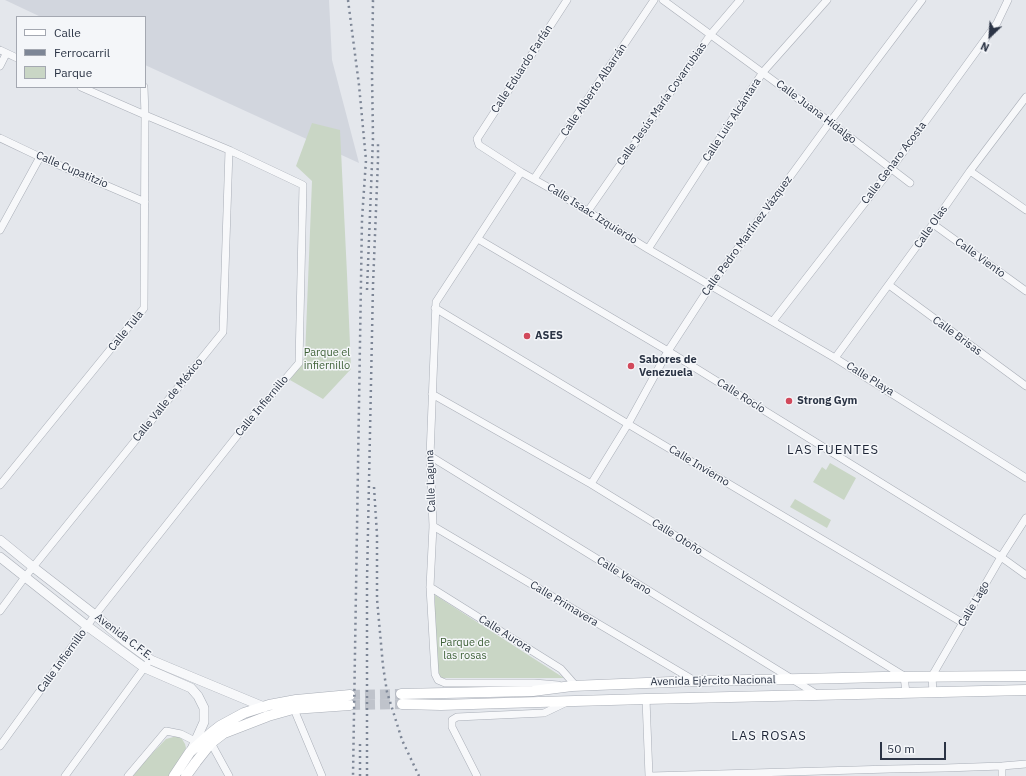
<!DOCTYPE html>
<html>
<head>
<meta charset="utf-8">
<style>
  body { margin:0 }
  #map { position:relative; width:1026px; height:776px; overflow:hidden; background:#e4e7ec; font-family:"IBM Plex Sans",sans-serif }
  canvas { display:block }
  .legend { position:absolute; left:16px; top:16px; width:130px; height:72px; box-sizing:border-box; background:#f4f6f9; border:1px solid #a4a8b1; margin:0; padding:5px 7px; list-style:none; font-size:12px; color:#2b3445 }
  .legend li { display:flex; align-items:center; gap:8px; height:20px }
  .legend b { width:20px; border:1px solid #a4a8b1 }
  .north { position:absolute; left:970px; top:16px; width:40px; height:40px; -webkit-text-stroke:3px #f4f6f9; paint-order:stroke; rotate:205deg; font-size:11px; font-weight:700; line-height:16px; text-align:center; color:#2b3445 }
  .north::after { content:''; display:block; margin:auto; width:14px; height:18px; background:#2b3445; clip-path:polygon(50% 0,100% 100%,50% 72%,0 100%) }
  .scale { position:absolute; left:880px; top:742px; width:66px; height:18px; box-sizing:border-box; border:2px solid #2b3445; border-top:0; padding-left:5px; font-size:12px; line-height:14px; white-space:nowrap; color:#2b3445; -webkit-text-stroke:3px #f4f6f9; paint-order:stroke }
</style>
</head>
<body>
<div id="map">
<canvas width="1026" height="776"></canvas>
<ul class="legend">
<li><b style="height:5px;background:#fff"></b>Calle</li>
<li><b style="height:5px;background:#7d8696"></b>Ferrocarril</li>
<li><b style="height:11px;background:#c9d6c5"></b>Parque</li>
</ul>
<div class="north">N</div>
<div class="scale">50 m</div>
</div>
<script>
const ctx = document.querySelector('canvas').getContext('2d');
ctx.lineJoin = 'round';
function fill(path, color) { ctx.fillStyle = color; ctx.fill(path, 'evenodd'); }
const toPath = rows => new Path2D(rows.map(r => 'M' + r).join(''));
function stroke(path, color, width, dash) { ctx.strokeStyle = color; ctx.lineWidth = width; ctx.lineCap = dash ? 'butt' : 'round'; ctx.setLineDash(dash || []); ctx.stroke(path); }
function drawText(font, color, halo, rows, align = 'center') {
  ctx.font = font + ' "IBM Plex Sans",sans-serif'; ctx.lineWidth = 3; ctx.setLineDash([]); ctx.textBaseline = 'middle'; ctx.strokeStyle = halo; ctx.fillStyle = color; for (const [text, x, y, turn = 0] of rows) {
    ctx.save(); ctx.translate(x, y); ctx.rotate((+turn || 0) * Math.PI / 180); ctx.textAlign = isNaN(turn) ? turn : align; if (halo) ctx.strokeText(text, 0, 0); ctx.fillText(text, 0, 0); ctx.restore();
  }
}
fill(toPath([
  [5,0,329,0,332,60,359,163,145,65,145,17,41,17]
]), '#d2d6de');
fill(toPath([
  [312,123,340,130,347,274,351,369,323,399,290,380,305,357,312,181,296,166],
  [830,463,856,478,844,500,813,482,822,467,826,470],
  [795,499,831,520,827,528,790,507],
  [435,595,564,678,439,678,434,638],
  [177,736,182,739,185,744,186,748,170,776,133,776,143,763,166,739]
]), '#c9d6c5');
stroke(toPath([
  [350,695,401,694],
  [350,705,402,704]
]), '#bfc3cb', 10, [10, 5]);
const minor = toPath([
  [567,0,477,139,479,145,521,172,553,190,648,249,835,358,1026,478],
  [663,0,830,122,910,183],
  [0,50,17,58],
  [0,66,6,54],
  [0,138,40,157,145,202],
  [970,171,1026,210],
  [521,172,436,302,430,456,433,526,430,587,435,674,438,680,445,683,534,683,558,685],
  [534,179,654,0],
  [588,211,711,34,740,0],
  [933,224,1026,291],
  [0,230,40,157],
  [478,239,668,351,1001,557,1026,575],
  [648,249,763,72,827,0],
  [889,285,1026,386],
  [435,308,628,424,963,623],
  [773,321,891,169,997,23,1008,0],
  [835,358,933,224,970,171,1026,97],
  [432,394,591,484,904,676,906,693],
  [430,456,818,695],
  [591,484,628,424,668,351,711,285,830,122,922,0],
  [0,485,144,308,145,115,144,87],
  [433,526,695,681],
  [430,587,561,669,576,686],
  [0,611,25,577,223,332,229,150],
  [933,693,932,676,1001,557,1026,518],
  [646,699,649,776],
  [296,714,322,776],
  [211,743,229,776],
  [0,746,95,615,244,427,299,363,303,185,229,150,145,115,81,87],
  [1002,766,1002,776],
  [65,776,147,664],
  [128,776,166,731,181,734,195,741],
  [477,776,452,727,452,720,457,717,544,713,565,703],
  [651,776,890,769,945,768,1002,766,1026,764]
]);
const tertiary = toPath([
  [0,540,33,567,95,615,125,641,151,660,170,668,264,707],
  [0,557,87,626,145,668,191,688,198,696,204,708,204,722,191,751]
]);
const secondary = toPath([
  [401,694,533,691,572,686,696,681,801,679,883,677,1026,676],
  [402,704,441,705,504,703,646,699,1026,690],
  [174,776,190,752,211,733,220,726,244,713,269,705,296,700,350,695],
  [186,776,196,762,211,743,224,733,268,716,293,709,350,705]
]);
stroke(minor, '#a9aeb7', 8);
stroke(tertiary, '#a9aeb7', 10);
stroke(secondary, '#a9aeb7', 11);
stroke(minor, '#f7f8fa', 7);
stroke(tertiary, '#f7f8fa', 9);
stroke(secondary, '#fff', 10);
stroke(toPath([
  [348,0,359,85,366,160,362,219,353,776],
  [367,290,373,138,372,75,373,0],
  [374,487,377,535,377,599,383,666,387,692,402,740,419,776],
  [360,776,360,744],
  [367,776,367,580,373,285,378,160,378,142]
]), '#7d8696', 2.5, [2, 4]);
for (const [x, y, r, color] of [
  [527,336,4,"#d1495b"],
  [631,366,4,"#d1495b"],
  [789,401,4,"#d1495b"]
]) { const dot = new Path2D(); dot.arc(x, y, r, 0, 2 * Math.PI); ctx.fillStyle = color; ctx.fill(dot); stroke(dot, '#f4f6f9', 1.5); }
drawText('11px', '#2b3445', '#f4f6f9', [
  ["Calle Eduardo Farfán",522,69,-57],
  ["Calle Alberto Albarrán",594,90,-56],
  ["Calle Jesús María Covarrubias",662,104,-55],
  ["Calle Juana Hidalgo",816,112,37],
  ["Calle Luis Alcántara",732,120,-57],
  ["Calle Genaro Acosta",894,163,-53],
  ["Calle Cupatitzio",72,170,23],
  ["Calle Isaac Izquierdo",592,214,32],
  ["Calle Olas",931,227,-55],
  ["Calle Pedro Martínez Vázquez",747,236,-54],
  ["Calle Viento",980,258,36],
  ["Calle Tula",126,331,-51],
  ["Calle Brisas",957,336,36],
  ["Calle Playa",870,379,32],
  ["Calle Rocío",741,396,32],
  ["Calle Valle de México",168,400,-51],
  ["Calle Infiernillo",262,406,-50],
  ["Calle Invierno",699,466,31],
  ["Calle Laguna",431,481,-92],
  ["Calle Otoño",677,537,32],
  ["Calle Verano",624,576,32],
  ["Calle Primavera",564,604,31],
  ["Calle Lago",974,604,-60],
  ["Calle Aurora",505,634,32],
  ["Avenida C.F.E.",124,637,37],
  ["Calle Infiernillo",62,661,-54],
  ["Avenida Ejército Nacional",713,681,-1]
]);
drawText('bold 11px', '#2b3445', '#f4f6f9', [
  ["ASES",535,336],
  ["Sabores de",639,360],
  ["Venezuela",639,373],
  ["Strong Gym",797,401]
], 'left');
drawText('11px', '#3f6138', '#f4f6f9', [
  ["Parque el",327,353],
  ["infiernillo",327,366],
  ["Parque de",465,643],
  ["las rosas",465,656]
]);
ctx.letterSpacing = '1px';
drawText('13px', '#1d2536', '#f4f6f9', [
  ["LAS FUENTES",833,450],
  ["LAS ROSAS",769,736]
]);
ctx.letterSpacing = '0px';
</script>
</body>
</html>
